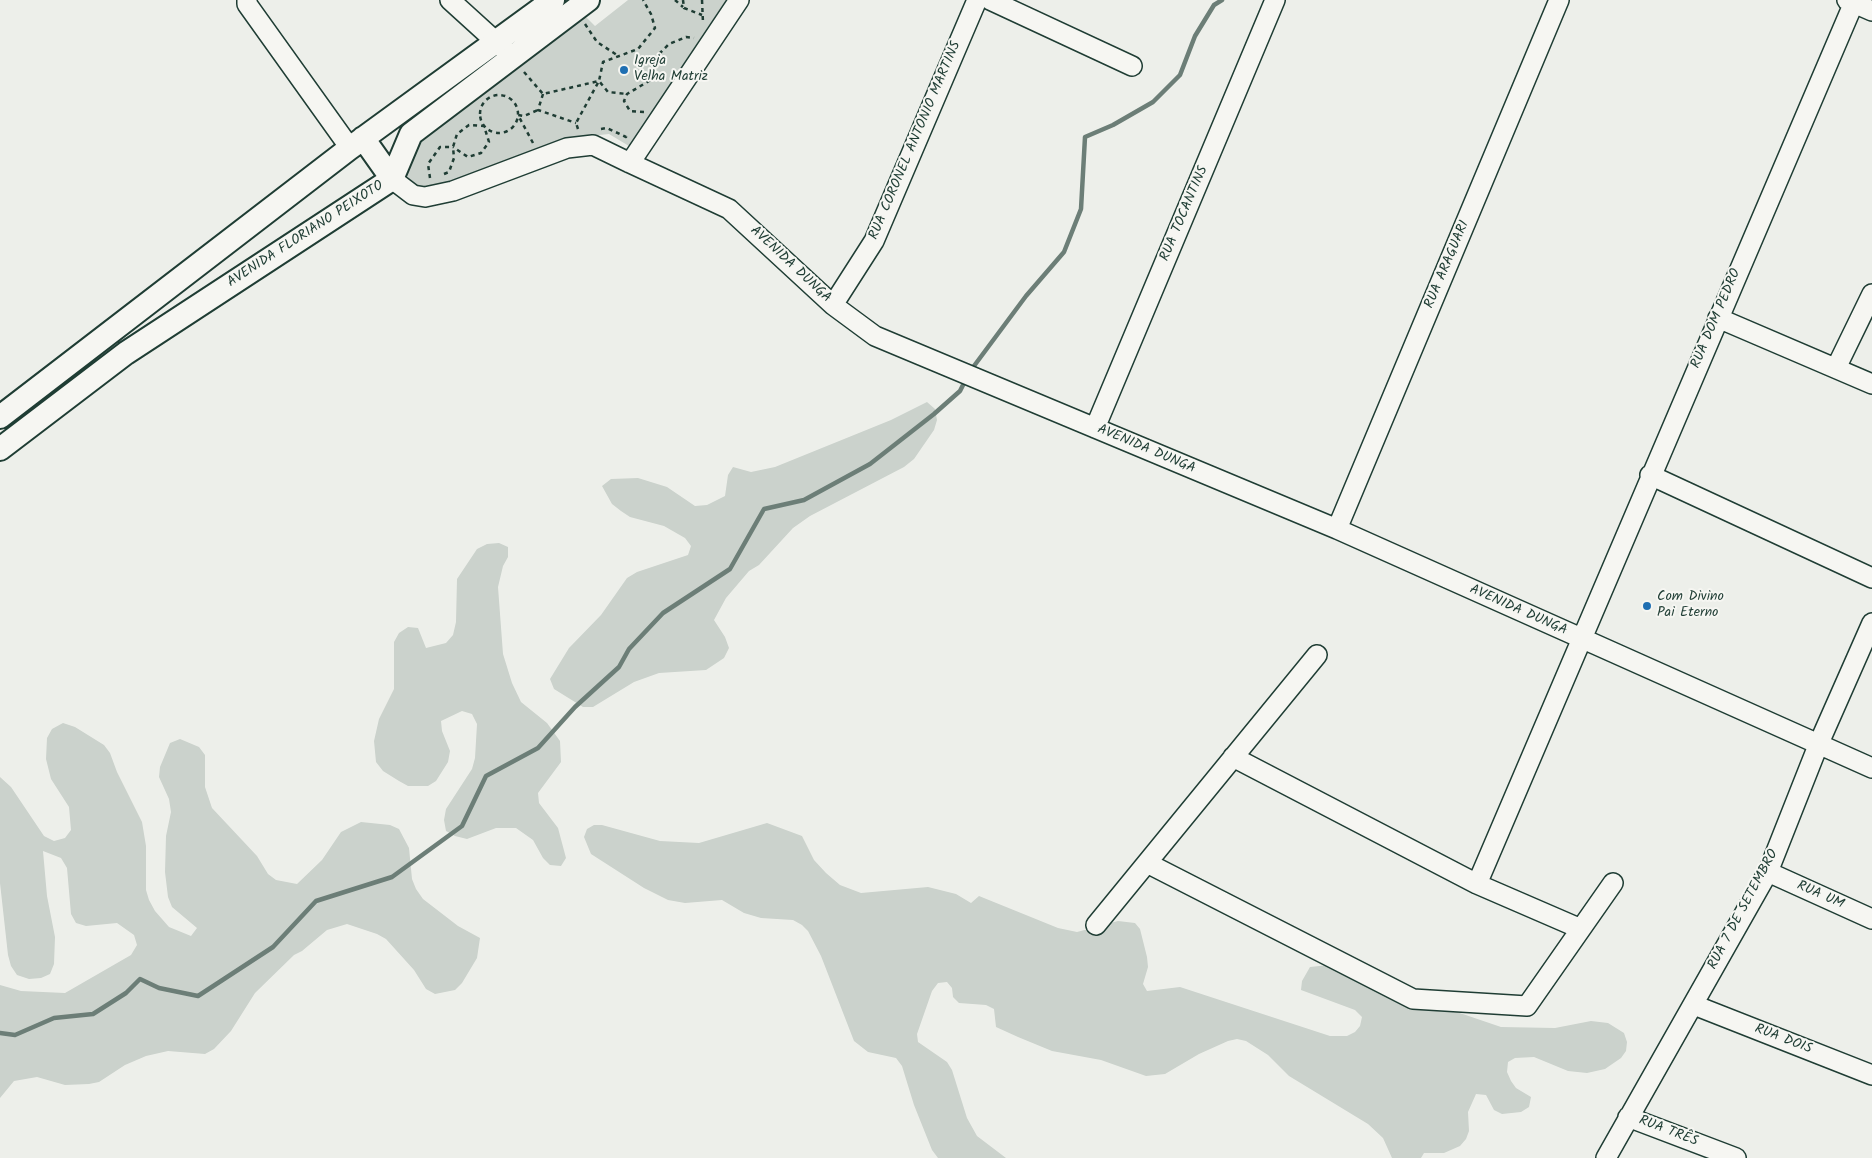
<!DOCTYPE html>
<html>
<head>
<meta charset="utf-8">
<style>
  body { margin:0 }
  canvas { display:block; background:#edefea }
</style>
</head>
<body>
<canvas width="1872" height="1158"></canvas>
<script>
const ctx = document.querySelector('canvas').getContext('2d');
ctx.lineJoin = 'round';
function fill(path, color) { ctx.fillStyle = color; ctx.fill(path, 'evenodd'); }
const toPath = rows => new Path2D(rows.map(r => 'M' + r).join(''));
function stroke(path, color, width, dash) { ctx.strokeStyle = color; ctx.lineWidth = width; ctx.lineCap = dash ? 'butt' : 'round'; ctx.setLineDash(dash || []); ctx.stroke(path); }
function drawText(font, color, halo, rows, align = 'center') {
  ctx.font = font + ' Kalam,sans-serif'; ctx.lineWidth = 4; ctx.setLineDash([]); ctx.textBaseline = 'middle'; ctx.strokeStyle = halo; ctx.fillStyle = color; for (const [text, x, y, turn = 0] of rows) {
    ctx.save(); ctx.translate(x, y); ctx.rotate((+turn || 0) * Math.PI / 180); ctx.textAlign = isNaN(turn) ? turn : align; if (halo) ctx.strokeText(text, 0, 0); ctx.fillText(text, 0, 0); ctx.restore();
  }
}
fill(toPath([
  [628,0,726,0,629,146,609,134,572,138,436,187,414,187,404,171,418,140,583,14,595,26],
  [927,402,935,409,937,420,934,430,914,459,904,467,810,516,793,528,759,565,749,571,726,598,714,620,725,637,729,648,724,658,706,670,659,673,634,682,593,707,583,707,554,689,550,679,569,648,601,615,627,578,637,572,688,555,691,546,685,538,664,526,630,517,621,511,612,504,602,486,611,479,638,478,667,487,695,506,707,505,725,496,728,475,733,467,751,472,775,467,891,420],
  [499,543,508,547,508,557,503,566,498,587,503,654,512,683,521,702,547,723,560,741,561,762,538,793,539,803,558,828,566,858,561,866,550,865,543,858,533,840,516,828,496,828,467,839,455,836,446,831,444,820,446,809,472,769,475,758,477,724,472,714,462,711,441,721,442,731,450,751,448,762,436,781,428,786,408,786,399,781,383,771,376,762,374,741,379,719,394,689,394,642,399,633,408,627,418,628,426,648,446,643,453,635,456,622,457,579,477,549,487,544],
  [63,723,75,727,104,745,110,753,117,772,142,822,146,846,146,890,149,900,155,911,169,927,191,936,197,928,172,907,168,897,165,872,166,836,171,812,169,799,159,777,160,767,170,743,180,739,199,747,205,755,205,787,212,808,257,856,268,874,276,880,297,884,322,860,341,832,361,822,390,825,399,829,409,848,412,879,416,889,423,899,458,926,480,938,477,958,462,983,455,990,435,994,426,989,414,970,386,939,377,934,347,924,327,930,302,951,294,955,255,993,231,1031,214,1049,205,1054,168,1051,146,1056,125,1065,99,1082,89,1084,65,1085,37,1077,14,1081,0,1098,0,985,21,991,65,993,131,955,137,945,134,935,117,923,86,926,76,923,71,914,67,868,61,858,43,851,47,896,55,937,54,964,50,974,41,978,29,979,17,975,11,966,8,955,0,883,0,777,11,787,44,836,54,841,65,838,71,830,69,807,51,779,46,759,47,738,52,729],
  [767,823,802,836,814,860,826,873,840,885,861,893,928,887,956,894,971,903,979,896,1058,928,1077,932,1118,921,1135,923,1140,929,1147,957,1148,967,1143,984,1147,991,1180,987,1330,1036,1347,1036,1355,1032,1360,1026,1362,1017,1355,1010,1301,990,1302,981,1310,967,1338,964,1448,1009,1501,1027,1555,1028,1591,1021,1608,1023,1624,1033,1627,1042,1626,1051,1621,1058,1605,1069,1587,1073,1568,1071,1534,1057,1515,1058,1508,1062,1507,1072,1511,1081,1516,1088,1531,1097,1529,1107,1521,1112,1502,1114,1494,1110,1486,1095,1476,1094,1468,1112,1469,1131,1466,1139,1460,1146,1444,1153,1424,1153,1421,1158,1392,1158,1383,1138,1368,1124,1289,1076,1268,1055,1246,1041,1237,1039,1228,1041,1199,1054,1165,1074,1146,1076,1101,1060,1052,1051,1018,1037,996,1027,994,1009,986,1005,959,1003,953,997,952,988,947,982,938,983,932,991,917,1034,918,1042,947,1062,952,1070,967,1118,977,1136,1006,1158,938,1158,932,1150,914,1105,902,1066,896,1058,868,1052,854,1041,821,956,808,931,802,925,793,920,761,918,744,913,722,900,685,903,668,900,644,888,591,854,584,837,587,829,594,825,602,825,660,841,699,843]
]), '#cbd2cc');
stroke(toPath([
  [971,370,1026,296,1064,252,1081,209,1085,137,1113,125,1153,102,1180,75,1195,36,1214,5,1222,0],
  [0,1033,15,1035,54,1018,93,1014,126,993,140,979,159,988,198,996,273,947,316,901,392,877,462,826,486,776,538,748,575,707,619,667,629,649,663,613,730,569,764,509,804,500,870,464,934,414,960,391,966,379]
]), '#6c7e77', 4.5);
const minor = toPath([
  [247,0,247,4,350,148],
  [450,0,505,50],
  [739,0,630,163,729,209,833,305,875,336,1337,529,1872,768],
  [990,0,1132,66],
  [1847,0,1872,11],
  [392,179,413,195,425,197,453,191,567,148,593,145,630,163],
  [833,305,874,241,977,0],
  [1718,318,1872,384],
  [1836,368,1872,294],
  [1095,428,1275,0],
  [1650,475,1872,578],
  [1337,529,1559,0],
  [1233,757,1477,884,1581,929],
  [1147,863,1413,999,1527,1006,1613,883],
  [1768,872,1872,919],
  [1477,884,1855,0],
  [1096,925,1317,655],
  [1694,1005,1872,1075],
  [1628,1117,1736,1158],
  [1606,1158,1768,872,1819,743,1872,623]
]);
const tertiary = toPath([
  [363,138,392,179],
  [0,417,350,148,553,0],
  [0,449,126,353,392,179,411,134,588,0]
]);
stroke(minor, '#1f3d34', 22);
stroke(tertiary, '#1f3d34', 26);
stroke(toPath([
  [675,0,683,7],
  [683,0,684,8,702,15],
  [702,0,703,23],
  [585,24,597,42,617,55],
  [524,72,543,94,599,81,603,62,638,49,655,28,651,14,643,0],
  [543,94,538,110,576,123],
  '480 114a19 19 0 1 1 38 0a19 19 0 1 1-38 0Z',
  [644,112,630,111,624,101,627,94,649,81,660,53,669,44,686,37,694,38],
  [578,129,576,123,599,81,608,92,627,94],
  [601,129,607,128,626,137,627,135],
  [533,143,518,115,524,116,538,110],
  [444,174,449,172,454,158,453,147,457,134,469,125,484,126,489,142,481,153,468,157,453,147],
  [430,178,428,164,440,147,453,147]
]), '#1f3d34', 2.5, [4, 4]);
stroke(minor, '#f6f6f2', 19);
stroke(tertiary, '#f6f6f2', 22);
for (const [x, y, r, color] of [
  [624,70,5,"#1f6fb2"],
  [1647,606,5,"#1f6fb2"]
]) { const dot = new Path2D(); dot.arc(x, y, r, 0, 2 * Math.PI); ctx.fillStyle = color; ctx.fill(dot); stroke(dot, '#f6f6f2', 2); }
drawText('14px', '#1f3d34', '#f6f6f2', [
  ["Igreja",634,62],
  ["Velha Matriz",634,78],
  ["Com Divino",1657,598],
  ["Pai Eterno",1657,614]
], 'left');
drawText('14px', '#1f3d34', '#f6f6f2', [
  ["RUA CORONEL ANTONIO MARTINS",916,141,-67],
  ["RUA TOCANTINS",1185,214,-67],
  ["AVENIDA FLORIANO PEIXOTO",306,235,-33],
  ["AVENIDA DUNGA",790,265,43],
  ["RUA ARAGUARI",1448,265,-67],
  ["RUA DOM PEDRO",1717,319,-67],
  ["AVENIDA DUNGA",1146,450,23],
  ["AVENIDA DUNGA",1518,611,24],
  ["RUA UM",1820,896,24],
  ["RUA 7 DE SETEMBRO",1744,910,-62],
  ["RUA DOIS",1783,1040,21],
  ["RUA TRÊS",1668,1132,21]
]);
</script>
</body>
</html>
